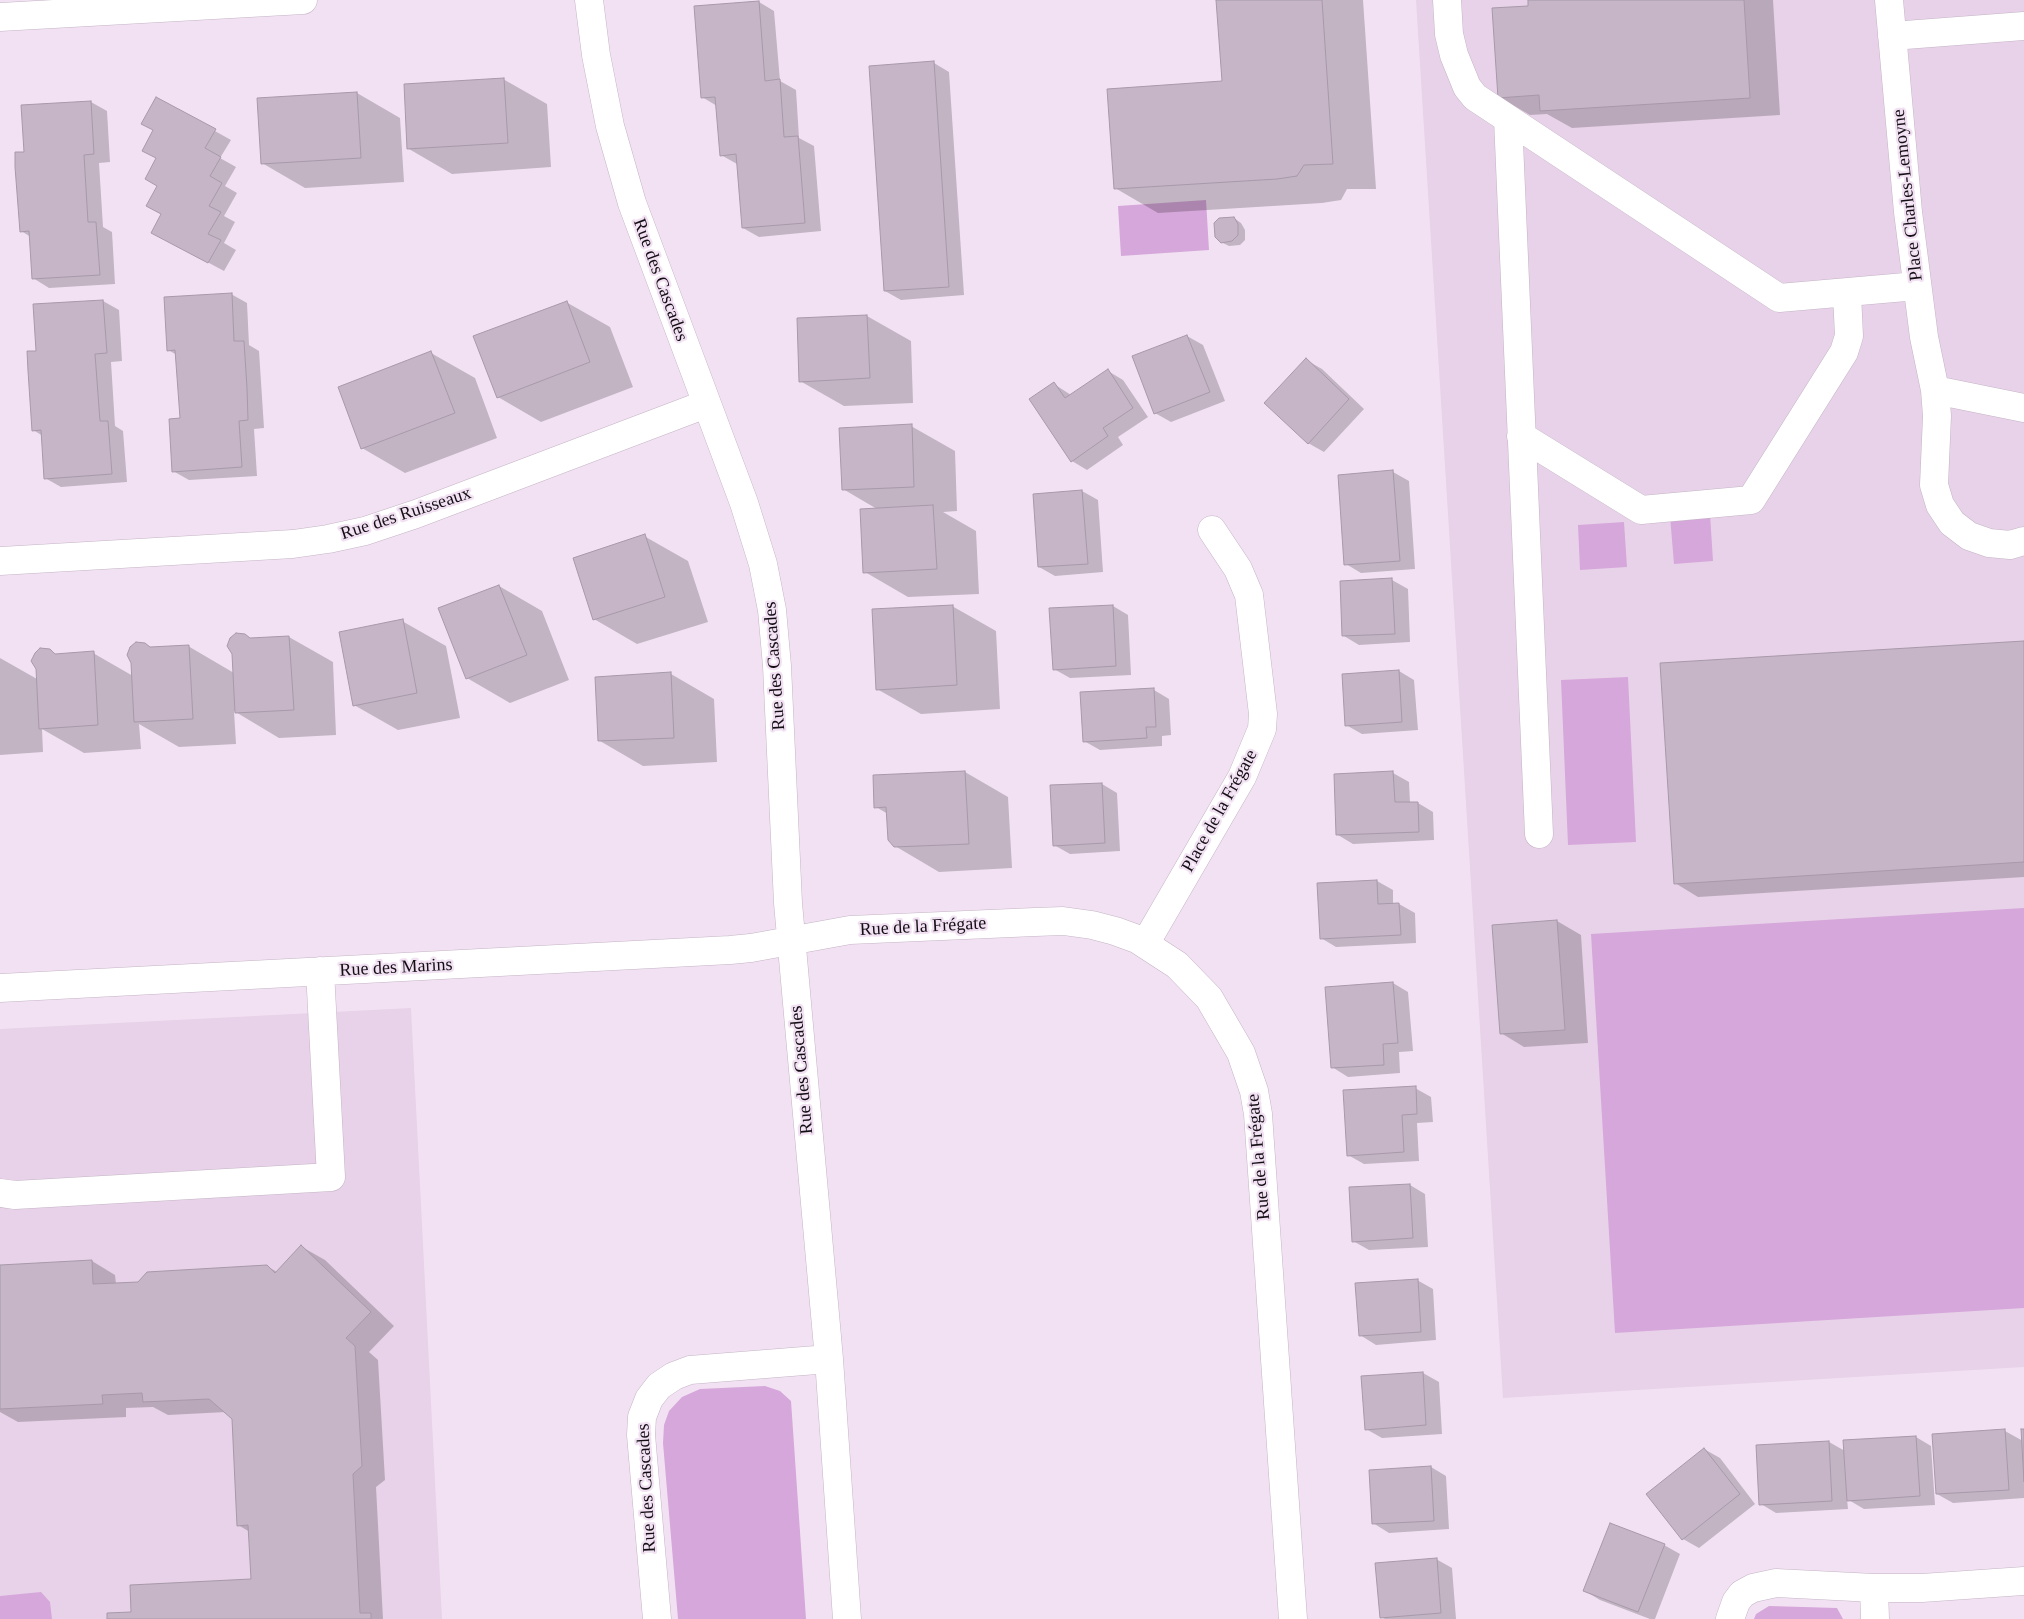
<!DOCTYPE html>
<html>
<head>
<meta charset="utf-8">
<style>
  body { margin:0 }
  canvas { display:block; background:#f2e1f3 }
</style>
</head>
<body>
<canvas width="2024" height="1619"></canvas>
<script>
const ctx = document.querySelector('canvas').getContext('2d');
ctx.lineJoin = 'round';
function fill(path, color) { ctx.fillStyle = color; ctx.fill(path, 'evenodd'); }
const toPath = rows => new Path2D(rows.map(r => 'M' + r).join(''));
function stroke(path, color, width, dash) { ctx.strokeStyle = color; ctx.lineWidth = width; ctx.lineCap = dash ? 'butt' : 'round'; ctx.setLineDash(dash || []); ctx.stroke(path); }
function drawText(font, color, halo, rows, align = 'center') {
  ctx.font = font + ' Georgia,serif'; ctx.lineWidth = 4.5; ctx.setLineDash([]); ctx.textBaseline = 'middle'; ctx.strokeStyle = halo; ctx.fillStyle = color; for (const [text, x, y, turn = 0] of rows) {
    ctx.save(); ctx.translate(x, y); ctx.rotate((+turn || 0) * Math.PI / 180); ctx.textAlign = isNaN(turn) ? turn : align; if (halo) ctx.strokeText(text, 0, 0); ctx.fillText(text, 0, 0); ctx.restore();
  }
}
fill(toPath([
  [1416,0,2024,0,2024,1367,1503,1398],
  [411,1008,442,1619,0,1619,0,1029]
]), '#e8d2e9');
fill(toPath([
  [1206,200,1209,250,1121,256,1118,206],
  [1710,514,1713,561,1674,564,1670,516],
  [1624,522,1627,567,1580,570,1578,525],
  [1628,677,1636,842,1568,845,1561,680],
  [2024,908,2024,1308,1615,1333,1591,934],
  [765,1386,780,1391,791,1401,806,1619,678,1619,663,1443,664,1425,669,1411,682,1397,700,1389],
  [41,1592,50,1602,52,1619,0,1619,0,1596],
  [1769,1606,1837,1608,1843,1619,1754,1619,1756,1614]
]), '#d6a7da');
fill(toPath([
  [1217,0,1363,0,1376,189,1347,189,1341,200,1322,203,1158,213,1115,188,1223,82],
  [1529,0,1773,0,1780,115,1572,128,1547,114,1530,115,1499,97,1529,7],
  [759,2,774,11,780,81,796,90,799,138,814,146,821,231,759,237,743,228,737,164,721,155,717,106,702,97],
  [934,63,949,72,964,295,901,300,885,291],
  [503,79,547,104,551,167,452,174,409,149],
  [357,93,400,118,404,182,305,188,262,163],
  [156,98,231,140,220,158,236,167,225,186,237,193,224,216,235,222,224,243,236,250,224,271,168,241,159,186,155,130],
  [91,102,107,111,110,162,99,163,103,227,112,232,115,284,49,288,33,278,31,237,21,231,25,153],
  [1234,218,1241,223,1245,230,1245,240,1240,245,1229,246,1221,242],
  [231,294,247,303,249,345,259,351,264,428,254,429,257,476,189,480,173,471,181,419,177,355,168,350],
  [103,301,119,310,122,361,111,362,115,426,123,431,127,482,61,487,45,478,43,436,33,430,37,352],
  [566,302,610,327,633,387,541,422,498,397],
  [867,316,911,341,913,403,844,406,800,381,798,319],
  [1187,336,1203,345,1225,401,1171,422,1155,413],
  [431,353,475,378,497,438,405,473,362,448],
  [1306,360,1322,369,1364,409,1324,452,1308,443],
  [1108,371,1123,380,1148,417,1118,437,1123,445,1087,470,1072,461,1054,384,1071,395],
  [911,426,955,451,957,511,943,512,976,531,979,594,908,597,865,572,877,509,843,489],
  [1393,472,1409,481,1415,569,1361,573,1346,564,1340,476],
  [1082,491,1098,500,1103,572,1055,576,1039,567,1034,495],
  [644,536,688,561,708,622,637,644,594,619],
  [1392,580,1408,589,1410,642,1359,645,1344,636,1341,582],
  [499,586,542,611,569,680,510,703,467,678],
  [952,606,996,631,1000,709,921,714,877,689],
  [1113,606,1128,615,1131,675,1070,678,1054,669],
  [402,621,446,646,460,718,398,730,354,705],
  [289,637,333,662,336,735,279,738,234,711,236,744,179,747,139,724,141,749,84,753,42,729,43,752,0,755,0,658,37,679,49,651,57,655,93,653,133,676,152,648,188,646,234,673,252,639],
  [2024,642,2024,877,1698,897,1675,883],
  [1399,671,1414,680,1418,730,1362,734,1346,725],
  [671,674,714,699,717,762,643,766,600,741],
  [1154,690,1169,699,1171,735,1162,736,1162,746,1100,750,1084,741],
  [965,772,1008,797,1012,868,939,872,895,846,888,814,876,807],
  [1393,773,1409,782,1410,803,1418,803,1433,812,1434,840,1353,844,1338,835,1335,775],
  [1102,784,1117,793,1120,851,1070,854,1054,845],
  [1377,881,1393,890,1393,905,1399,904,1415,913,1416,943,1336,947,1321,938],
  [1557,921,1581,935,1588,1043,1524,1047,1501,1033],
  [1393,983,1408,992,1413,1051,1399,1052,1400,1073,1348,1077,1332,1067],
  [1415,1088,1431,1097,1433,1122,1417,1123,1419,1161,1364,1164,1348,1155],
  [1410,1185,1425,1194,1428,1247,1369,1250,1353,1241],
  [302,1247,325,1260,394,1326,369,1352,378,1360,385,1480,376,1487,383,1619,109,1619,252,1580,250,1532,238,1525,234,1418,226,1412,168,1415,153,1407,126,1408,126,1417,18,1422,0,1412,0,1266,92,1261,115,1275,116,1284,139,1283,267,1266,277,1272],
  [1417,1280,1433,1289,1436,1340,1376,1345,1360,1335],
  [1423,1373,1439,1382,1442,1434,1382,1438,1366,1429],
  [2024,1430,2024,1498,1953,1503,1937,1494,2005,1431,2023,1441],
  [1916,1437,1931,1446,1935,1505,1864,1509,1847,1499,1848,1509,1776,1513,1761,1504,1829,1442,1845,1451],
  [1704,1449,1720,1458,1755,1504,1699,1548,1683,1539,1647,1494],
  [1431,1467,1446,1476,1449,1529,1389,1533,1373,1523],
  [1664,1545,1680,1554,1655,1619,1650,1619,1600,1600,1585,1591],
  [1436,1559,1452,1568,1456,1619,1385,1619,1381,1617]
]), '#0003');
const building = toPath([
  [1216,0,1322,0,1333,164,1304,165,1297,176,1277,179,1114,189,1107,89,1222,81,1216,0],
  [1528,0,1744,0,1750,98,1540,111,1539,95,1498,98,1492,8,1528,6,1528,0],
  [759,1,765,81,780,79,784,137,798,136,805,223,742,228,736,154,720,156,715,97,701,98,694,6,759,1],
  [934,61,949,287,884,291,869,66,934,61],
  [504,78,508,143,407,149,404,84,504,78],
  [357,92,361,158,261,164,257,98,357,92],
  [156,97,216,129,205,148,221,157,210,176,222,183,209,206,221,212,208,234,221,240,208,263,151,233,161,214,146,206,157,186,145,179,156,158,142,151,153,130,141,124,156,97],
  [91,101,94,154,84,155,88,222,96,222,100,275,32,279,29,231,20,232,15,167,15,152,24,152,21,105,91,101],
  [1234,217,1238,224,1238,235,1232,241,1221,243,1215,237,1214,223,1219,218,1234,217],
  [232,293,234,341,244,341,247,388,248,420,239,421,242,467,172,472,169,419,180,418,175,350,167,351,164,297,232,293],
  [103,300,107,353,95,354,100,421,108,421,112,474,44,479,41,430,32,431,28,371,27,351,36,351,33,304,103,300],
  [567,301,590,362,497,398,473,336,567,301],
  [867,315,870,378,799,382,797,318,867,315],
  [1187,335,1210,392,1154,414,1132,356,1187,335],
  [431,351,455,413,361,449,338,387,431,351],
  [1306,358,1349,399,1308,444,1264,403,1306,358],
  [1108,369,1133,408,1103,428,1108,436,1071,462,1029,399,1054,382,1065,398,1108,369],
  [912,424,914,487,842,490,839,428,912,424],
  [1393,470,1400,561,1344,565,1338,475,1393,470],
  [1082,490,1088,564,1038,567,1033,494,1082,490],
  [933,505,937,569,863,573,860,509,933,505],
  [645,534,665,597,593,620,573,558,645,534],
  [1392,578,1395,634,1342,636,1340,581,1392,578],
  [499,585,527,655,466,679,438,608,499,585],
  [953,605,957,685,876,690,872,609,953,605],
  [1113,605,1116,666,1053,670,1049,608,1113,605],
  [403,619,417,693,353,706,339,632,403,619],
  [236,633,245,634,250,638,289,636,294,710,235,713,232,654,227,646,230,638,236,633],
  [2024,641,2024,862,1674,884,1660,663,2024,641],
  [136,642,145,643,150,647,189,645,193,719,134,722,131,663,127,655,130,647,136,642],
  [40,648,50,649,55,654,94,651,98,725,39,729,36,669,31,661,35,653,40,648],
  [1399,670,1402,722,1345,726,1342,674,1399,670],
  [671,672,674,738,598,741,595,677,671,672],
  [1154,688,1156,727,1146,727,1147,738,1083,742,1080,692,1154,688],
  [965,771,969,844,894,847,888,840,886,807,874,808,873,775,965,771],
  [1393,771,1395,802,1418,802,1419,832,1336,835,1334,774,1393,771],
  [1102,783,1105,843,1053,846,1050,785,1102,783],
  [1377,880,1378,904,1399,903,1401,935,1320,939,1317,883,1377,880],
  [1557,920,1565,1030,1500,1034,1492,925,1557,920],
  [1393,982,1398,1043,1383,1044,1384,1065,1331,1068,1325,987,1393,982],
  [1416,1086,1417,1114,1402,1115,1404,1152,1347,1156,1343,1090,1416,1086],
  [1410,1184,1413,1238,1352,1242,1349,1187,1410,1184],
  [301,1245,371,1312,346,1338,355,1346,362,1466,353,1474,360,1613,371,1613,371,1619,107,1619,107,1613,131,1612,130,1585,251,1579,248,1525,237,1526,232,1419,209,1399,143,1402,142,1393,102,1395,103,1404,0,1409,0,1265,92,1260,93,1284,138,1282,147,1272,267,1265,275,1273,301,1245],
  [1418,1279,1421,1332,1359,1336,1355,1283,1418,1279],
  [1423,1372,1426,1425,1365,1430,1361,1376,1423,1372],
  [2005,1429,2009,1490,1936,1494,1932,1434,2005,1429],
  [2021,1429,2024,1429,2024,1482,2021,1429],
  [1916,1436,1920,1496,1847,1501,1843,1440,1916,1436],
  [1829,1441,1832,1501,1759,1505,1756,1445,1829,1441],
  [1704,1448,1740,1494,1682,1540,1646,1494,1704,1448],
  [1431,1466,1434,1521,1372,1524,1369,1470,1431,1466],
  [1610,1523,1665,1544,1638,1612,1583,1591,1610,1523],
  [1437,1558,1441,1613,1380,1618,1375,1563,1437,1558]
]);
fill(building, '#c5b5c6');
stroke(building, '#a899aa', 1);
const minor = toPath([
  [589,0,596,55,610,126,632,203,744,503,763,564,772,610,777,666,788,903,829,1359,847,1619],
  [1447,0,1449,34,1454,55,1467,87,1475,97,1779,298,1917,286],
  [1889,0,1908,212,1924,337,1935,390],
  [0,17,303,0],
  [1892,36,2024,26],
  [1508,119,1539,834],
  [2024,408,1935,390,1937,416,1934,485,1940,505,1952,523,1969,536,1989,543,2010,545,2024,541],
  [1521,436,1641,510,1751,500,1844,352,1849,336,1847,294],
  [0,561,293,544,328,539,365,531,416,514,706,404],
  [1145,944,1242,777,1262,729,1263,714,1249,595,1238,569,1212,530],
  [0,988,730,950,751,948,850,930,1035,922,1063,921,1092,925,1115,931,1137,939,1177,965,1209,998,1241,1053,1254,1091,1258,1114,1293,1619],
  [0,1193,15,1195,331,1177,320,971],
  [1874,1588,1875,1619],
  [657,1619,641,1435,642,1417,649,1399,659,1386,674,1376,690,1370,829,1359],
  [1730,1619,1736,1602,1742,1594,1753,1588,1776,1583,1874,1588,1922,1588,2024,1581]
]);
stroke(minor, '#c4b4c5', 29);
stroke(minor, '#fff', 28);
drawText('18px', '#130e14', '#f2e1f3', [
  ["Place Charles-Lemoyne",1908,195,-96],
  ["Rue des Cascades",660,280,70],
  ["Rue des Ruisseaux",406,514,-18],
  ["Rue des Cascades",775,666,-94],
  ["Place de la Frégate",1220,811,-61],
  ["Rue de la Frégate",923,927,-3],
  ["Rue des Marins",396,968,-3],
  ["Rue des Cascades",802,1070,-95],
  ["Rue de la Frégate",1259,1157,-95],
  ["Rue des Cascades",647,1488,-93]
]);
</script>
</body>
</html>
